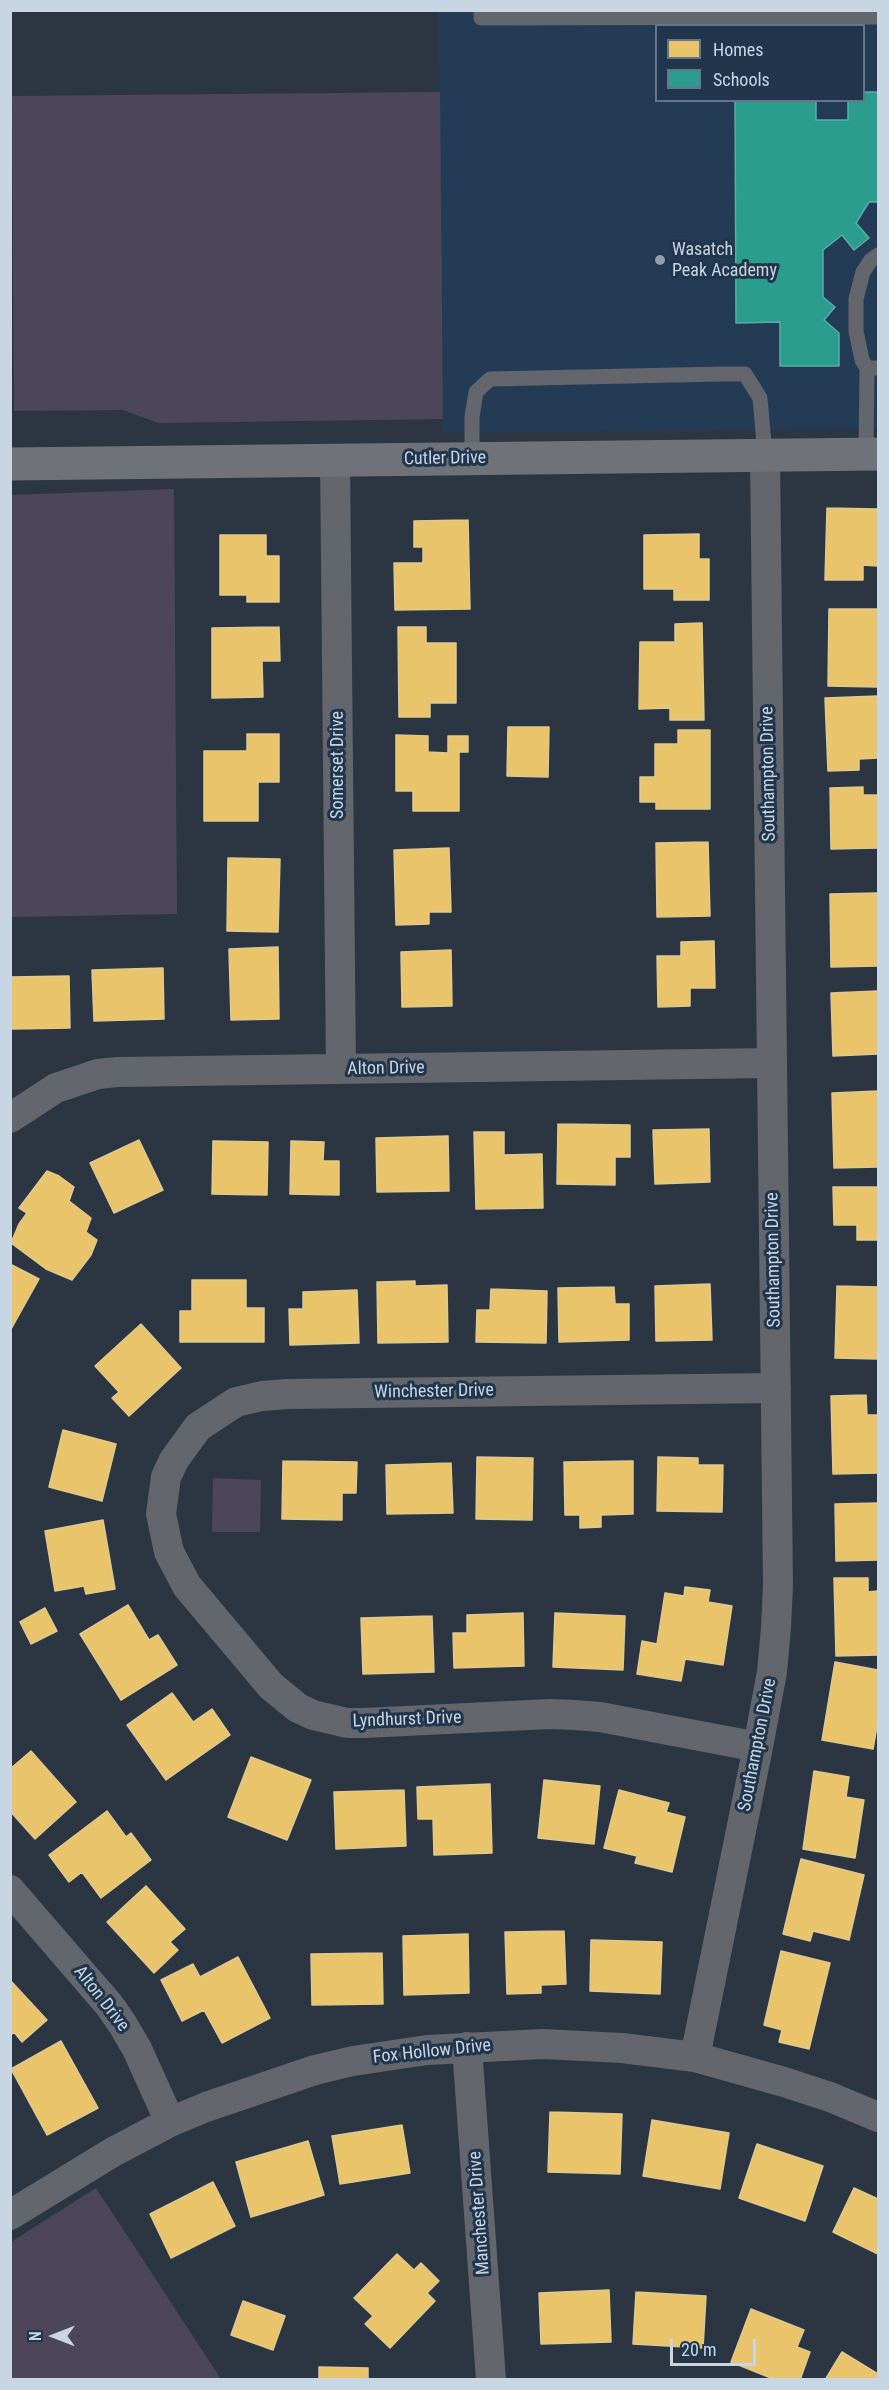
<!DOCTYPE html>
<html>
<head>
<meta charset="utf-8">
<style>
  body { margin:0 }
  #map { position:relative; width:889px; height:2390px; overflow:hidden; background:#2b3642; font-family:"Roboto Condensed",sans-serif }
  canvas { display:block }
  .frame { position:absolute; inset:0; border:12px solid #c8d5e3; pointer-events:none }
  .legend { position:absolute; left:655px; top:24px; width:210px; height:78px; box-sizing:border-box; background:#21364c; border:2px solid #647688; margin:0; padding:8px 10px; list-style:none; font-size:18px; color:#c8d5e3 }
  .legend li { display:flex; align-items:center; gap:12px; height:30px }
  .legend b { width:30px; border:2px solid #647688 }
  .north { position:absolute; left:24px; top:2306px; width:60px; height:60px; -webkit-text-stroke:4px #21364c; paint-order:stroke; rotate:270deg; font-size:16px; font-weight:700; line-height:24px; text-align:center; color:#c8d5e3 }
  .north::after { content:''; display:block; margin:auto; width:21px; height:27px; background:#c8d5e3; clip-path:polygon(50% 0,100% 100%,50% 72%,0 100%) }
  .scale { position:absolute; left:670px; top:2339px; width:86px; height:27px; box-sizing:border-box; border:3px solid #c8d5e3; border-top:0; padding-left:8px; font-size:18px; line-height:21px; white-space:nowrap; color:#c8d5e3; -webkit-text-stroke:4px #21364c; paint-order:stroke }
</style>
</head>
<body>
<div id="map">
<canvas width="889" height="2390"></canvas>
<div class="frame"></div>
<ul class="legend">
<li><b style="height:16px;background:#e9c46a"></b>Homes</li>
<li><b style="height:16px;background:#2a9d8f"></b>Schools</li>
</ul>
<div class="north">N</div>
<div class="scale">20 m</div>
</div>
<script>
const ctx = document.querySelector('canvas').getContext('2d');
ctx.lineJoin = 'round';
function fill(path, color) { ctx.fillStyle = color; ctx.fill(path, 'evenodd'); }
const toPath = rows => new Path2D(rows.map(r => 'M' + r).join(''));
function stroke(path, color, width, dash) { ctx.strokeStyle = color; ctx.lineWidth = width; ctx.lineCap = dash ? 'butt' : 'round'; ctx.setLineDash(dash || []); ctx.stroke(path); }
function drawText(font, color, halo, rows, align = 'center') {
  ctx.font = font + ' "Roboto Condensed",sans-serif'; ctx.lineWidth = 6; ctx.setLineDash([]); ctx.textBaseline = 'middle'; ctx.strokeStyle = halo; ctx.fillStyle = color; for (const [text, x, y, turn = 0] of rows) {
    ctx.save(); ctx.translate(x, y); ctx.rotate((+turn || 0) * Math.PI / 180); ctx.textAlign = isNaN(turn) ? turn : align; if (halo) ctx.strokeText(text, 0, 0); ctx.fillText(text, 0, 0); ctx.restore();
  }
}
fill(toPath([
  [438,11,878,11,878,429,443,433],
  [656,26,864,26,864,100,656,100]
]), '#233b54');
fill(toPath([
  [440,92,443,419,158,423,123,410,14,411,12,96],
  [174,489,177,914,11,917,11,495],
  [213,1478,261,1480,260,1532,212,1532],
  [96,2188,221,2379,11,2379,11,2242]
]), '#4d465a');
const homes = toPath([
  [827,508,878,509,878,566,863,565,863,580,825,580,827,508],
  [468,520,470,609,395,610,394,563,423,563,423,547,414,547,414,521,468,520],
  [699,534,699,559,709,559,709,600,674,600,674,589,644,589,644,535,699,534],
  [220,535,266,535,266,556,279,556,279,602,247,602,247,595,220,595,220,535],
  [829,609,878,609,878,687,828,686,829,609],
  [702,623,704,720,670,720,670,708,639,709,640,642,675,642,675,624,702,623],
  [279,627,280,661,262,661,263,697,212,698,212,628,279,627],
  [398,627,426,627,426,643,456,643,456,703,430,703,430,717,399,717,398,627],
  [878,696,878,758,859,759,859,770,828,771,825,698,878,696],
  [508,727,549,727,548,777,507,776,508,727],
  [678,730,710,730,710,809,656,809,656,802,640,802,640,777,655,777,655,744,678,744,678,730],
  [247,734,279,734,279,782,258,782,258,821,204,821,204,751,247,751,247,734],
  [396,735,428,736,428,752,448,753,448,736,468,736,468,752,459,752,459,811,413,811,413,791,396,791,396,735],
  [863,787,863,795,878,795,878,848,831,849,830,788,863,787],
  [708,842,710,916,657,917,656,843,708,842],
  [449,848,451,912,429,912,429,924,396,925,394,850,449,848],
  [228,858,280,859,278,932,227,931,228,858],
  [878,893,878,966,831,967,830,894,878,893],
  [714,941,715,988,690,988,690,1006,658,1007,657,956,681,956,681,942,714,941],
  [278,947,279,1019,231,1020,229,949,278,947],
  [451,950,452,1006,402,1007,401,952,451,950],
  [163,968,164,1019,94,1021,92,970,163,968],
  [69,976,70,1028,11,1029,10,977,69,976],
  [878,991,878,1054,833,1056,831,993,878,991],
  [878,1091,878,1167,834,1168,832,1093,878,1091],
  [558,1124,630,1125,630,1157,615,1157,615,1185,557,1184,558,1124],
  [709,1129,710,1182,655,1184,653,1130,709,1129],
  [474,1132,504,1132,504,1155,542,1154,543,1208,476,1209,474,1132],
  [448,1136,449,1191,377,1192,376,1138,448,1136],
  [139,1140,163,1190,114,1213,90,1163,139,1140],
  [213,1141,268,1142,267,1195,212,1194,213,1141],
  [291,1141,324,1142,323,1161,339,1161,339,1195,290,1194,291,1141],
  [47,1171,59,1176,74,1187,69,1201,91,1218,86,1232,97,1240,91,1255,72,1280,46,1269,11,1243,19,1224,27,1213,19,1208,47,1171],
  [833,1187,878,1187,878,1240,857,1240,857,1225,834,1225,833,1187],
  [10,1264,39,1279,10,1331,10,1264],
  [192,1280,246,1280,246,1308,264,1308,264,1342,180,1342,180,1311,192,1311,192,1280],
  [415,1281,415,1286,447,1285,448,1342,378,1343,377,1282,415,1281],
  [710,1284,712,1340,656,1341,655,1286,710,1284],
  [837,1286,878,1287,878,1359,835,1358,837,1286],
  [614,1287,615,1304,629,1304,629,1340,559,1342,558,1288,614,1287],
  [491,1289,547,1291,546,1343,476,1342,477,1310,490,1310,491,1289],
  [357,1290,359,1343,290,1345,289,1309,303,1309,303,1292,357,1290],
  [141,1324,181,1368,129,1416,112,1398,119,1392,95,1366,141,1324],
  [866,1395,867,1415,878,1415,878,1473,833,1474,831,1396,866,1395],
  [63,1430,116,1444,102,1501,49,1487,63,1430],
  [477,1457,533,1458,532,1520,476,1519,477,1457],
  [658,1457,698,1458,698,1465,723,1465,722,1512,657,1511,658,1457],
  [283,1461,357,1462,356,1493,342,1493,342,1520,282,1519,283,1461],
  [633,1461,633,1514,601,1515,601,1527,580,1528,580,1515,565,1515,564,1462,633,1461],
  [451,1463,453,1513,387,1514,386,1465,451,1463],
  [878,1503,878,1560,836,1561,835,1504,878,1503],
  [103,1520,115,1589,86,1594,84,1586,55,1591,45,1531,103,1520],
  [834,1578,868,1578,868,1592,878,1591,878,1655,836,1656,834,1578],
  [685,1587,710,1590,708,1602,732,1606,723,1665,685,1659,681,1681,637,1674,642,1641,657,1644,665,1593,684,1596,685,1587],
  [128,1605,149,1640,158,1635,177,1665,121,1700,80,1634,128,1605],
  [45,1608,57,1631,31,1644,20,1622,45,1608],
  [523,1613,524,1666,454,1668,453,1633,467,1633,467,1615,523,1613],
  [555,1613,625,1616,623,1670,553,1667,555,1613],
  [432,1616,434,1672,363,1674,361,1618,432,1616],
  [835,1662,878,1670,878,1720,873,1749,822,1740,835,1662],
  [172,1693,193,1722,212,1709,230,1735,166,1780,127,1725,172,1693],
  [31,1751,76,1802,35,1839,10,1811,10,1769,31,1751],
  [251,1757,311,1780,287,1840,228,1817,251,1757],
  [814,1771,849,1777,846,1797,864,1800,855,1858,803,1849,814,1771],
  [544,1780,600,1786,594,1844,538,1838,544,1780],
  [490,1784,492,1853,434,1855,433,1819,418,1819,417,1787,490,1784],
  [404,1790,406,1846,336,1849,334,1792,404,1790],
  [619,1790,669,1803,666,1812,685,1817,672,1872,635,1863,637,1856,604,1848,619,1790],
  [107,1811,126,1837,131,1833,151,1860,101,1898,82,1872,69,1882,49,1855,107,1811],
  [801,1859,864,1875,849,1940,813,1931,810,1941,783,1934,801,1859],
  [146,1886,185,1929,170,1942,178,1950,154,1973,107,1922,146,1886],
  [564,1931,566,1984,541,1985,541,1993,507,1994,505,1932,564,1931],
  [468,1934,469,1993,404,1995,403,1936,468,1934],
  [591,1940,662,1942,660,1994,590,1991,591,1940],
  [781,1951,830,1963,809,2049,779,2042,782,2030,764,2025,781,1951],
  [382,1953,383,2004,312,2005,311,1954,382,1953],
  [238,1957,270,2018,222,2043,204,2010,182,2021,161,1980,193,1964,200,1977,238,1957],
  [10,1980,47,2020,22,2042,14,2032,10,2036,10,1980],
  [61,2041,98,2108,47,2135,11,2069,61,2041],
  [550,2112,622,2114,620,2174,548,2172,550,2112],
  [652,2120,729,2133,720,2189,643,2176,652,2120],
  [402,2125,410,2173,340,2184,332,2136,402,2125],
  [308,2141,324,2195,251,2217,236,2162,308,2141],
  [757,2144,823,2166,805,2221,739,2198,757,2144],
  [213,2182,235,2226,171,2258,150,2214,213,2182],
  [854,2188,878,2199,878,2254,833,2232,854,2188],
  [397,2254,414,2270,421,2263,439,2281,427,2293,435,2301,390,2348,365,2324,373,2316,354,2298,397,2254],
  [609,2290,611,2342,541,2344,539,2293,609,2290],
  [636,2292,706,2296,703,2348,633,2344,636,2292],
  [243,2301,285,2316,273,2350,231,2335,243,2301],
  [751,2309,804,2330,797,2347,810,2352,800,2380,776,2380,731,2362,751,2309],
  [842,2352,878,2374,878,2380,825,2380,842,2352],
  [319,2367,368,2368,368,2380,319,2380,319,2367]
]);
fill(homes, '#e9c46a');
stroke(homes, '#dfc98e', 1.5);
const schools = toPath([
  [864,92,878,92,878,202,869,202,856,223,869,238,854,250,842,235,823,250,823,297,835,307,824,320,839,333,839,366,780,366,780,322,736,323,735,100,816,100,816,120,848,120,848,100,864,100,864,92]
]);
fill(schools, '#2a9d8f');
stroke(schools, '#59aea8', 1.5);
stroke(toPath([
  [481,10,481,18,878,17],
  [867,368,862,360,856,331,856,299,863,272,871,260,878,255],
  [866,454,867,368,878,368],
  [472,459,472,417,476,392,490,379,721,374,745,374,760,398,765,455]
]), '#63666c', 15);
stroke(toPath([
  [335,460,341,1069],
  [10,1118,56,1088,98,1074,117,1072,772,1063],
  [758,1747,600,1717,575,1715,550,1714,364,1723,347,1723,313,1715,298,1708,271,1686,187,1586,169,1552,161,1514,166,1477,174,1460,198,1427,236,1402,262,1396,287,1394,776,1388],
  [10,1890,110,2006,123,2025,137,2049,170,2122],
  [467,2047,491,2380],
  [695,2057,758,1747,772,1672,776,1628,778,1585,765,455],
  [10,2215,113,2152,170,2122,206,2107,315,2070,353,2061,427,2050,543,2044,622,2048,695,2057,784,2082,830,2097,878,2117]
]), '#63666c', 30);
stroke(toPath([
  [10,464,878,454]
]), '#6f7278', 33);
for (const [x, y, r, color] of [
  [660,260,6,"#919dab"]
]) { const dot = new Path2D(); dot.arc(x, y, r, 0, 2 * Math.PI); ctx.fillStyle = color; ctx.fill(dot); stroke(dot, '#21364c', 2); }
drawText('18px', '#c8d5e3', '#21364c', [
  ["Wasatch",672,250],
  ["Peak Academy",672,271]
], 'left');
drawText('18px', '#c8d5e3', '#21364c', [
  ["Cutler Drive",445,459,-1],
  ["Somerset Drive",338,765,-90],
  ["Southampton Drive",769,774,-91],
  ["Alton Drive",386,1069,-1],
  ["Southampton Drive",774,1260,-91],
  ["Winchester Drive",434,1392,-1],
  ["Lyndhurst Drive",407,1720,-2],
  ["Southampton Drive",758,1745,-79],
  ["Alton Drive",101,1999,52],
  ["Fox Hollow Drive",432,2052,-6],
  ["Manchester Drive",480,2213,-94]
]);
</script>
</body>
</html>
